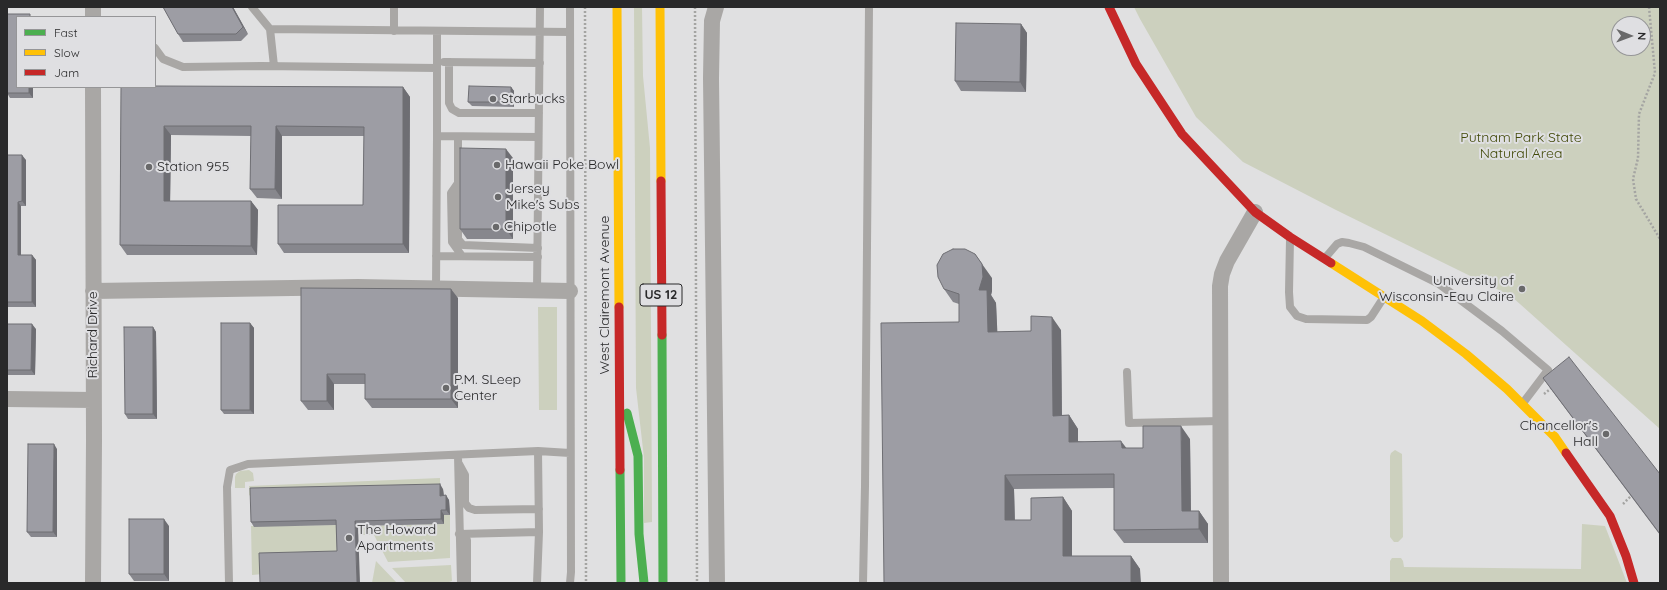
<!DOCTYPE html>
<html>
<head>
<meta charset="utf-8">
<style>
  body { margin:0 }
  #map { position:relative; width:1667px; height:590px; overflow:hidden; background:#e0e0e1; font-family:Quicksand,sans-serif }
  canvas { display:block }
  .frame { position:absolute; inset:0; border:8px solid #29292a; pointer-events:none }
  .legend { position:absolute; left:16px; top:16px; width:140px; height:72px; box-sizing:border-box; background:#dfdfe2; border:1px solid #969698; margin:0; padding:5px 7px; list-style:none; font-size:12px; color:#29292a }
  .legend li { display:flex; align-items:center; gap:8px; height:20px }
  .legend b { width:20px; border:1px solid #969698 }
  .north { position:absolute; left:1611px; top:16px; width:40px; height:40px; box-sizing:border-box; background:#dfdfe2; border:1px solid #969698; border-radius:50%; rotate:91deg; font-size:11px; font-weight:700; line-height:16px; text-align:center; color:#29292a }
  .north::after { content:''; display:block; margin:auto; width:14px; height:18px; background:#69696a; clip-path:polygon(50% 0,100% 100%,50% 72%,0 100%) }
</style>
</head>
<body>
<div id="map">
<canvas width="1667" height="590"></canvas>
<div class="frame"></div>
<ul class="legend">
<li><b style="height:5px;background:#4caf50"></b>Fast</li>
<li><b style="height:5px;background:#ffc107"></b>Slow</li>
<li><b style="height:5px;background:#c62828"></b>Jam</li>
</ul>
<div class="north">N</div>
</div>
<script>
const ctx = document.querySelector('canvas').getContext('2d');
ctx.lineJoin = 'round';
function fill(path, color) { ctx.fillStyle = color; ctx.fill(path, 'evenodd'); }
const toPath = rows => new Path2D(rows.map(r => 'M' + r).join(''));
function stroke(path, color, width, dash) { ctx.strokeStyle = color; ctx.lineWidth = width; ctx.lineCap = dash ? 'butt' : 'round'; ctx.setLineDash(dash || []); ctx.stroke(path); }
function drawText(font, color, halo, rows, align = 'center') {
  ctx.font = font + ' Quicksand,sans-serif'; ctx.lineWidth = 4; ctx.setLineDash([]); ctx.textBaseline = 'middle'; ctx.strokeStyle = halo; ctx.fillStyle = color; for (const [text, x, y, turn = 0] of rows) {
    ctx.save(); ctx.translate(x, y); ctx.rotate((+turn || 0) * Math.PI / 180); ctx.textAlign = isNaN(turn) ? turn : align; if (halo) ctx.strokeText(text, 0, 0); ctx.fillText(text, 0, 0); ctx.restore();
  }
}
fill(toPath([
  [634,7,642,7,643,76,650,148,652,522,644,523,644,458,636,388],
  [1134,7,1660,7,1660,429,1511,296,1336,210,1243,162,1196,117,1140,19],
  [1619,24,1643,24,1643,48,1619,48],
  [538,307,557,307,557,410,539,410],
  [1395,450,1402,454,1403,537,1398,542,1394,542,1390,537,1390,456,1391,453],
  [249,470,253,473,254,481,245,482,245,488,235,488,235,477,236,474,240,471],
  [440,478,440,489,254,499,249,495,249,486],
  [444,515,450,515,450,558,388,562,374,535,359,535,359,526,444,524],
  [1582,524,1605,526,1627,583,1390,583,1390,561,1392,558,1401,558,1403,561,1404,567,1581,569],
  [339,525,340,556,263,574,252,575,251,526],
  [376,561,397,583,372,583],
  [451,565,452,581,446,583,406,583,392,568]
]), '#ccd0be');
stroke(toPath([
  [585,7,586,583],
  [695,7,697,583],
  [1649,7,1655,73,1639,114,1638,158,1633,179,1636,199,1660,239],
  [1544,394,1553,387],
  [1623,504,1631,496]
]), '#a4a4a2', 2.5, [2, 2]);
stroke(toPath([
  [252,7,270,29,274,66],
  [394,7,394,31],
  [270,29,570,32],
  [437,31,437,136,538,137],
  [155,48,163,59,183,67,261,66,437,68],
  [444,62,540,63],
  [449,62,449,103,452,109,459,113,539,113],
  [458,137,458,239,463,245,538,248],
  [458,183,451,193,452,242,462,256],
  [1290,239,1289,292,1290,307,1297,316,1306,319,1367,320,1371,317,1384,297],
  [436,256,538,257],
  [1325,258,1337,244,1342,242,1349,243,1364,247,1439,284,1502,331,1548,370,1523,403],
  [436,288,437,136],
  [537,290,540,7],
  [1127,372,1129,423,1220,421],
  [458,456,461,583],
  [459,464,465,475,465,503,469,508,475,510,539,509],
  [459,534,539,532],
  [459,534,467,540,467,583],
  [229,583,227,487,230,470,248,464,538,451,570,453],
  [537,583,539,532,538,451],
  [570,583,571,572,570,7],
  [863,583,865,486,869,7]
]), '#a9a7a5', 8);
stroke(toPath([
  [93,7,93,17],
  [716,7,712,21,711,78,717,583],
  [93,291,358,287,570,291],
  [7,399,93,400],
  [93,583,94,441,93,87],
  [1221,583,1220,286,1222,274,1227,261,1255,212]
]), '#a9a7a5', 16);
stroke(toPath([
  [662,335,663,583],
  [627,413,638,456,639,534,644,583],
  [620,470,621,583]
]), '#4caf50', 9);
stroke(toPath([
  [617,7,619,307],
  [660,7,661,181],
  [1331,263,1422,321,1466,354,1507,389,1555,437,1566,453]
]), '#ffc107', 9);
stroke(toPath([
  [1109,7,1136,64,1182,134,1255,212,1290,237,1331,263],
  [661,181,662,335],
  [619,307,620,470],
  [1566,453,1610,516,1626,556,1634,583]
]), '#c62828', 9);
fill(toPath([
  [163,7,233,7,248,34,241,41,183,42,178,34],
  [1021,24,1027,33,1026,92,961,91,955,81],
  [17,87,33,87,33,98,10,98,7,93],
  [121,87,403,87,410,97,409,253,284,253,278,244,363,205,364,136,282,136,282,199,257,198,250,189,251,136,171,135,170,201,251,201,258,210,257,255,127,255,120,245],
  [511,87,514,91,514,107,472,106,468,102],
  [7,113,8,115,8,155,26,160,26,206,21,206,21,255,32,255,36,260,36,307,7,307],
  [513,158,513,239,467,239,460,229],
  [992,278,992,291,991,295,996,303,997,332,1031,331,1061,330,1062,415,1069,415,1078,429,1078,441,1126,448,1143,448,1190,439,1191,511,1199,511,1208,524,1208,543,1124,543,1114,530,1114,488,1014,489,1015,520,1031,520,1063,497,1072,511,1072,556,1131,556,1140,569,884,583,959,322,959,304,953,302,944,289],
  [301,288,458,298,458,408,372,408,365,399,365,384,334,384,334,410,308,410,301,401],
  [250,323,254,328,254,414,224,414,221,410],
  [7,324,36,329,35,375,7,375],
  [153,327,156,332,157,419,128,419,125,414],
  [1543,378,1660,474,1660,535,1553,392],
  [57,449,57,537,31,537,27,532],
  [443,489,444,495,449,500,450,515,444,515,444,524,358,526,337,551,336,525,254,527,251,522],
  [169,526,169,581,134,581,129,574]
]), '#87878d');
fill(toPath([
  [232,7,233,7,248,34,243,27],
  [1021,24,1027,33,1026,92,1020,82],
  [29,87,33,87,33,98,29,93],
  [403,87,410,97,409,253,403,244],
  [511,87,514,91,514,107,511,102],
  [7,113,8,115,8,160,7,159],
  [164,126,171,135,170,210,164,201],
  [276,126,282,136,282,199,275,189],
  [506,149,513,158,513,239,506,229],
  [22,155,26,160,26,206,22,201],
  [251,201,258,210,257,255,251,246],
  [18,202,21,206,21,260,18,255],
  [975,254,992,278,992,291,991,295,996,303,998,345,988,332,979,290],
  [32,255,36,260,36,307,32,302],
  [451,289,458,298,458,408,451,399],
  [1052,317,1061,330,1062,429,1053,416],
  [250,323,254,328,254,414,250,410],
  [32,324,36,329,35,375,31,370],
  [153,327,156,332,157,419,153,414],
  [327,374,334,384,334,410,327,401],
  [1069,415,1078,429,1078,455,1069,442],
  [1181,426,1190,439,1191,524,1182,511],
  [1121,441,1131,454,1122,448],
  [54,444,57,449,57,537,53,532],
  [1005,475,1014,489,1015,533,1005,520],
  [440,484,443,489,444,500,440,496],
  [446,495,449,500,450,515,446,510],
  [1063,497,1072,511,1072,569,1063,556],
  [441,510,444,515,444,524,441,519],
  [1199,511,1208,524,1208,543,1199,529],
  [164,519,169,526,169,581,164,574],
  [355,521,358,526,360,583,357,583],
  [1131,556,1140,569,1141,583,1131,583]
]), '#6e6e73');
const building = toPath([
  [163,7,232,7,243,27,236,34,178,34,163,7],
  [7,14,30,14,30,17,17,17,17,87,29,87,29,93,7,93,7,14],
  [956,23,1021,24,1020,82,955,81,956,23],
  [155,86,403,87,403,244,278,244,278,205,363,205,364,127,276,126,275,189,250,189,251,126,164,126,164,201,251,201,251,246,120,245,121,87,155,87,155,86],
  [469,86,511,87,511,102,468,102,469,86],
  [460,148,506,149,506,229,460,229,460,148],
  [7,155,22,155,22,201,18,202,18,255,32,255,32,302,7,302,7,155],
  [953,249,965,249,975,254,982,264,983,277,979,290,987,290,988,332,1031,331,1031,316,1052,317,1053,416,1069,415,1069,442,1121,441,1122,448,1143,448,1143,426,1181,426,1182,511,1199,511,1199,529,1114,530,1114,474,1005,475,1005,520,1031,520,1031,498,1063,497,1063,556,1131,556,1131,583,884,583,881,323,959,322,959,294,944,289,938,277,937,265,943,254,953,249],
  [301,288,451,289,451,399,365,399,365,374,327,374,327,401,301,401,301,288],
  [221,323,250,323,250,410,221,410,221,323],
  [7,324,32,324,31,370,7,370,7,324],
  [124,327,153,327,153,414,125,414,124,327],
  [1569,357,1660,474,1660,534,1543,378,1569,357],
  [28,444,54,444,53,532,27,532,28,444],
  [440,484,440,496,446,495,446,510,441,510,441,519,355,521,357,583,260,583,259,553,337,551,336,520,251,522,250,488,440,484],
  [129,519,164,519,164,574,129,574,129,519]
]);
fill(building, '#9d9da4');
stroke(building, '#6e6e73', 1);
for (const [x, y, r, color] of [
  [493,99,4,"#69696a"],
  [497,165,4,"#69696a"],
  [149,167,4,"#69696a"],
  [498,197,4,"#69696a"],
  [496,227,4,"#69696a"],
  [1522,289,4,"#69696a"],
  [446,388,4,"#69696a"],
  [1606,434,4,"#69696a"],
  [349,538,4,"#69696a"]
]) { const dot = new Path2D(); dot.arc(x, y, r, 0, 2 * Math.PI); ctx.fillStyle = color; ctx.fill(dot); stroke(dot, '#dfdfe2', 1.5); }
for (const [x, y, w] of [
  [661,295,42]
]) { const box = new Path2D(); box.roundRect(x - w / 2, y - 11, w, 22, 3); ctx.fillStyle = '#dfdfe2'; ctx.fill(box); stroke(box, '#29292a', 1); }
drawText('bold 13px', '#29292a', null, [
  ["US 12",661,295]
]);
drawText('14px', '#29292a', '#dfdfe2', [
  ["Starbucks",501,99],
  ["Hawaii Poke Bowl",505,165],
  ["Station 955",157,167],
  ["Jersey",506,189],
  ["Mike's Subs",506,205],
  ["Chipotle",504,227],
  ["University of",1514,281,"right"],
  ["Wisconsin-Eau Claire",1514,297,"right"],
  ["P.M. SLeep",454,380],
  ["Center",454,396],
  ["Chancellor's",1598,426,"right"],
  ["Hall",1598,442,"right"],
  ["The Howard",357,530],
  ["Apartments",357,546]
], 'left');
drawText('14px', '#424a08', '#dfdfe2', [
  ["Putnam Park State",1521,138],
  ["Natural Area",1521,154]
]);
drawText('14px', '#29292a', '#dfdfe2', [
  ["West Clairemont Avenue",605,295,-90],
  ["Richard Drive",93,335,-90]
]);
</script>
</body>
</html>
